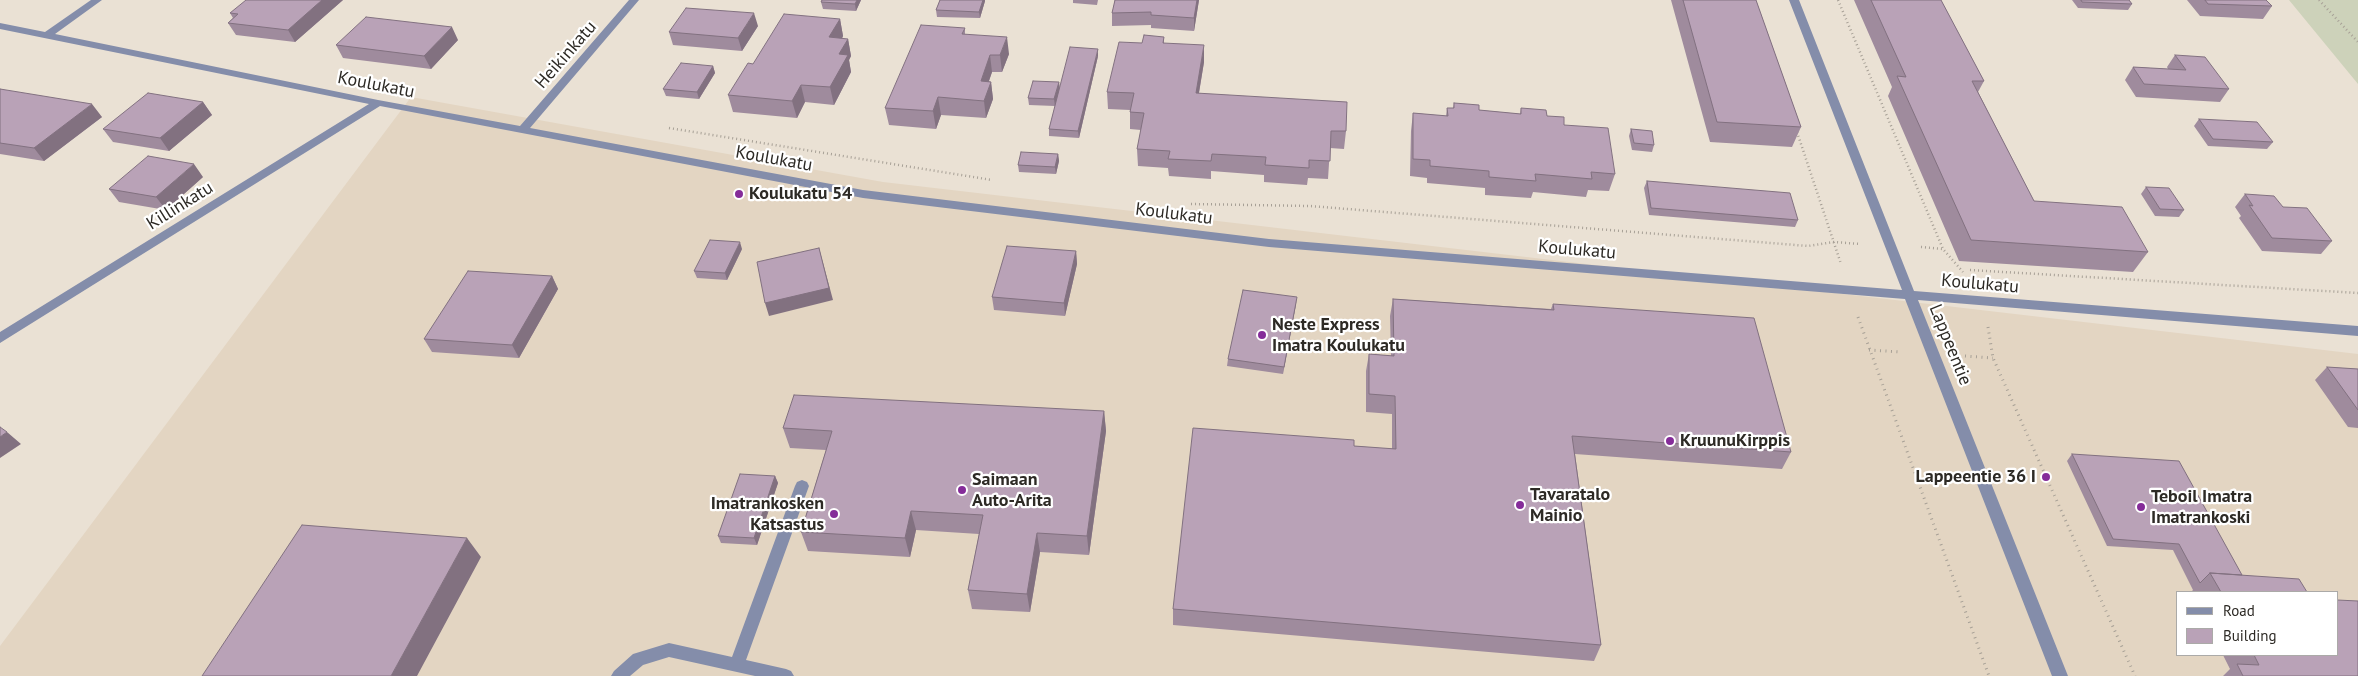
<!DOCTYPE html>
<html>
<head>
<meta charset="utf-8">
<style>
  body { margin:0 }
  #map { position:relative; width:2358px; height:676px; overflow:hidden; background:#eae1d4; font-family:"PT Sans",sans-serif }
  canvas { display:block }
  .legend { position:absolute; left:2176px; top:591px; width:162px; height:65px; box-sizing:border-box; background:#fff; border:1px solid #abaaa8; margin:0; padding:6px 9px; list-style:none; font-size:15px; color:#2d2a25 }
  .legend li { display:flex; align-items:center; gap:10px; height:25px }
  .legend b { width:25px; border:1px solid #abaaa8 }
</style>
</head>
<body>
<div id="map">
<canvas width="2358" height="676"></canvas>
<ul class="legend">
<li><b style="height:6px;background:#848daa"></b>Road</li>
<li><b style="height:14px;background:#b9a2b7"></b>Building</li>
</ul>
</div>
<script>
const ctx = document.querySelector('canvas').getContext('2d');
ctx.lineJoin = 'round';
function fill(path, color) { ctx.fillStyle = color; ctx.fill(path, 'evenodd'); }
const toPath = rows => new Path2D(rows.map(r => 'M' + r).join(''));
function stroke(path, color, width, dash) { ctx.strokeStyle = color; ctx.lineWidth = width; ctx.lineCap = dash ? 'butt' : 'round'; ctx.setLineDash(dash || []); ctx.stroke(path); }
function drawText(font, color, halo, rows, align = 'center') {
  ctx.font = font + ' "PT Sans",sans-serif'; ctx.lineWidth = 4.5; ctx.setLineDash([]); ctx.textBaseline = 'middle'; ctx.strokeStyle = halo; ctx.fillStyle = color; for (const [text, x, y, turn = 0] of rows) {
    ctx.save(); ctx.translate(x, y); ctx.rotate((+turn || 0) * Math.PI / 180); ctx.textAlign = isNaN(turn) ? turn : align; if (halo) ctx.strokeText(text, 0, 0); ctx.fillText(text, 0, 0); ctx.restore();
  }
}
fill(toPath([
  [411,97,883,182,2358,354,2358,676,0,676,0,646],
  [2177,592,2337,592,2337,655,2177,655]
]), '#e3d5c2');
fill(toPath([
  [2289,0,2358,0,2358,84]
]), '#cdd2ba');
stroke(toPath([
  [1838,0,1943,249,1963,272],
  [2319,0,2358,42],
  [669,128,992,180],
  [1797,132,1841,264],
  [1191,204,1310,206,1808,246,1834,242,1860,244],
  [1921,247,1943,249],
  [1970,270,2358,293]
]), '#a7a096', 2.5, [1, 3]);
stroke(toPath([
  [1858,317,1989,676],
  [1988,327,1993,358,2135,676],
  [1869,350,1901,352],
  [1965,356,1993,358]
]), '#a7a096', 3, [1, 4.5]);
fill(toPath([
  [91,0,102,0,55,34,378,100,520,126,629,0,639,0,530,128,863,190,1269,239,1902,290,1789,0,1799,0,1914,291,2358,326,2358,336,1918,300,2068,676,2052,676,1905,299,1269,247,863,198,380,106,0,343,0,332,369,104,0,29,0,23,45,32,91,0],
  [802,480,807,482,809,486,746,660,786,669,791,671,794,676,755,676,669,657,643,665,630,676,611,676,614,671,633,654,669,643,732,657,795,486,797,482,802,480]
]), '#848daa');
fill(toPath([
  [343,0,295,42,236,35,228,23,233,18,230,13],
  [822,0,861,0,856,11,823,9,821,2],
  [940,0,985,0,985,1,980,18,937,17,936,10],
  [1073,0,1098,0,1097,5,1073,3],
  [1115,0,1199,0,1194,31,1151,28,1151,25,1112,26,1112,13],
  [1671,0,1756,0,1801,127,1792,147,1710,142],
  [1854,0,1941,0,1984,81,1978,92,2034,201,2148,252,2133,272,1959,261,1888,96,1892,87],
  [2072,0,2129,0,2132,4,2128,10,2078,8],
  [2187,0,2266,0,2272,6,2263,19,2200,16],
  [840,19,843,36,842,39,848,39,851,56,849,60,851,72,834,105,805,102,797,118,733,112,728,95,753,64],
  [758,26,742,51,673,45,669,32],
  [965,28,965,34,1009,54,1002,72,992,72,989,81,991,82,993,99,986,118,941,115,936,129,889,125,885,108],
  [1164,37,1164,43,1204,62,1199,93,1346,131,1344,149,1330,148,1328,179,1308,178,1307,185,1264,182,1264,175,1211,171,1211,179,1169,176,1168,168,1138,166,1137,149,1141,130,1130,129,1130,110,1108,109,1107,92,1142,43],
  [458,40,431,69,343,58,336,45],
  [2175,55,2229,89,2220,102,2136,97,2125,80,2133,67,2168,69,2167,67],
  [1098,56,1079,138,1049,136,1049,129,1055,106,1029,105,1028,98,1059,82,1059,88],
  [713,66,715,73,699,99,666,96,663,89],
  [0,89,102,117,44,161,0,154],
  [203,102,212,115,169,151,113,142,103,129],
  [1454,103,1479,110,1520,114,1521,108,1547,116,1564,125,1615,174,1609,191,1588,190,1586,197,1533,192,1531,198,1485,195,1485,188,1427,183,1427,178,1410,176,1411,131,1413,113,1446,116,1447,108,1453,108],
  [2199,119,2273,142,2267,149,2208,146,2194,126],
  [1631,129,1654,145,1652,152,1632,150,1629,136],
  [1058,154,1059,161,1056,174,1019,172,1018,165],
  [203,177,166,210,119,202,109,189],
  [1647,181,1798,220,1795,227,1649,215,1644,188],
  [2146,187,2184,210,2179,217,2155,216,2141,194],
  [2245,194,2283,207,2332,241,2321,254,2262,251,2239,218,2241,216,2235,207],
  [742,249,727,280,697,278,694,271],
  [1076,251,1077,264,1065,316,994,310,992,297],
  [552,276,558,289,519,358,432,352,424,339],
  [1393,299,1551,309,1553,304,1791,452,1782,469,1575,454,1601,645,1594,661,1173,625,1173,609,1354,446,1392,449,1392,414,1366,412,1366,371,1369,354,1391,356,1390,316],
  [1296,304,1283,374,1227,366,1228,359],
  [2327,367,2358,369,2358,428,2348,427,2315,380],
  [1104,411,1106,431,1089,555,1040,552,1030,612,972,609,968,590,979,534,916,530,910,557,808,551,801,532,826,450,790,448,783,428],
  [2072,454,2242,575,2307,592,2191,592,2193,590,2173,550,2107,546,2067,461],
  [775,476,778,483,757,545,721,543,718,536],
  [2223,655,2337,655,2358,676,2223,676,2230,669]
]), '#9f8b9d');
fill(toPath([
  [322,0,343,0,295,42,288,30],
  [857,0,861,0,856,11,855,4],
  [983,0,985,0,985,1,980,18,979,12],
  [1197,0,1199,0,1194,31,1194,18],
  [754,13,758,26,742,51,738,38],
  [840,19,843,36,833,54,829,37],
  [452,27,458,40,431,69,424,56],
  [1007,37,1009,54,1002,72,1000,55],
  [848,39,851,56,849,60,851,72,834,105,830,87,839,54],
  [1204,45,1204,62,1196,110,1196,93],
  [1098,49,1098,56,1079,138,1078,131],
  [990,55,992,72,983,98,981,81],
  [713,66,715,73,699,99,697,92],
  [991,82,993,99,986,118,984,101],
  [1059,82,1060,89,1055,106,1054,99],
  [801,85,805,102,797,118,792,101],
  [938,97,941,115,936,129,933,111],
  [203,102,212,115,169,151,160,138],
  [92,104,102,117,44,161,34,148],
  [1058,154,1059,161,1056,174,1055,167],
  [194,164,203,177,166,210,156,197],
  [740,242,742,249,727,280,725,273],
  [819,248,833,300,769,316,765,303],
  [1076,251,1077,264,1065,316,1064,303],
  [552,276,558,289,519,358,512,345],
  [1297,297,1296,304,1283,374,1284,367],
  [1104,411,1106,431,1089,555,1087,536],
  [7,432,21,444,0,458,0,437],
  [775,476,778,483,757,545,754,538],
  [911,511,916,530,910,557,905,538],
  [1037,533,1040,552,1030,612,1027,594],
  [467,538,481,557,417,676,391,676]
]), '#827180');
const building = toPath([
  [246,0,322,0,288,30,228,23,238,14,230,13,246,0],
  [822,0,857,0,855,4,821,2,822,0],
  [940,0,983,0,979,12,936,10,940,0],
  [1115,0,1197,0,1194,18,1151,15,1151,12,1112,13,1115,0],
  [1683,0,1756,0,1801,127,1717,122,1683,0],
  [1871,0,1941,0,1984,81,1972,81,2034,201,2122,207,2148,252,1971,240,1897,76,1906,77,1871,0],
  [2081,0,2129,0,2132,4,2082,2,2081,0],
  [2205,0,2266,0,2272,6,2208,4,2205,0],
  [686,8,754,13,738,38,669,32,686,8],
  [784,14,840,19,829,37,848,39,839,54,848,55,830,87,801,85,792,101,728,95,748,63,753,64,784,14],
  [366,17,452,27,424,56,336,45,366,17],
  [921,25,965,28,962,34,1007,37,1000,55,990,55,981,81,991,82,984,101,938,97,933,111,885,108,921,25],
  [1144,35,1164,37,1163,43,1204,45,1196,93,1347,102,1346,131,1331,131,1330,161,1309,160,1309,168,1265,165,1266,157,1212,154,1211,161,1168,159,1170,151,1137,149,1144,113,1130,112,1134,93,1107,92,1119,42,1142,43,1144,35],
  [1070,47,1098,49,1078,131,1049,129,1070,47],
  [2175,55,2205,57,2229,89,2144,84,2133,67,2186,70,2175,55],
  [681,63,713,66,697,92,663,89,681,63],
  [1033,81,1059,82,1054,99,1028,98,1033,81],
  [0,89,92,104,34,148,0,143,0,89],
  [148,93,203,102,160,138,103,129,148,93],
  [1454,103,1479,105,1479,110,1521,114,1521,108,1546,110,1547,116,1564,117,1564,125,1608,128,1615,174,1591,172,1592,179,1535,174,1536,181,1489,177,1489,171,1430,166,1430,160,1413,159,1413,113,1448,116,1447,108,1454,108,1454,103],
  [2199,119,2257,122,2273,142,2213,139,2199,119],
  [1631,129,1652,131,1654,145,1634,143,1631,129],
  [1021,152,1058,154,1055,167,1018,165,1021,152],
  [148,156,194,164,156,197,109,189,148,156],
  [1647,181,1790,193,1798,220,1651,208,1647,181],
  [2146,187,2169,188,2184,210,2160,209,2146,187],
  [2245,194,2274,196,2283,207,2307,208,2332,241,2272,238,2249,205,2253,206,2245,194],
  [710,240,740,242,725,273,694,271,710,240],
  [1007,246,1076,251,1064,303,992,297,1007,246],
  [819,248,829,288,765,303,757,262,819,248],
  [468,271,552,276,512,345,424,339,468,271],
  [1243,290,1297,297,1284,367,1228,359,1243,290],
  [1393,299,1554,310,1553,304,1754,318,1791,452,1572,436,1601,645,1173,609,1193,428,1354,440,1354,446,1396,449,1395,396,1369,394,1369,354,1394,356,1393,299],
  [2327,367,2358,369,2358,410,2327,367],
  [794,395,1104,411,1087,536,1037,533,1027,594,968,590,983,515,911,511,905,538,801,532,832,431,783,428,794,395],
  [0,427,7,432,0,437,0,427],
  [2072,454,2179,461,2242,575,2210,573,2200,583,2179,544,2113,539,2072,454],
  [740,474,775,476,754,538,718,536,740,474],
  [302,525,467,538,391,676,202,676,302,525],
  [2210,573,2299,579,2307,592,2221,592,2210,573],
  [2337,600,2358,601,2358,676,2243,676,2237,664,2259,665,2254,655,2337,655,2337,600]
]);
fill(building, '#b9a2b7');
stroke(building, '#827180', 1);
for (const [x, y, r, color] of [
  [739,194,5,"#852c99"],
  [1262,335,5,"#852c99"],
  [1670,441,5,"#852c99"],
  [2046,477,5,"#852c99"],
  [962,490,5,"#852c99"],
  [1520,505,5,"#852c99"],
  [2141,507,5,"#852c99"],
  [834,514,5,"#852c99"]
]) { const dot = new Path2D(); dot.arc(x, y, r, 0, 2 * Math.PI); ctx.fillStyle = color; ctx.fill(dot); stroke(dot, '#fff', 2); }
drawText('18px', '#2d2a25', '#fff', [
  ["Heikinkatu",566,55,-49],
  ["Koulukatu",376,85,11],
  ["Koulukatu",774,159,10],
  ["Killinkatu",180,206,-32],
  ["Koulukatu",1174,214,7],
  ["Koulukatu",1577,250,5],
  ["Koulukatu",1980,284,5],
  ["Lappeentie",1950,345,68]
]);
drawText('bold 18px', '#2d2a25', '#fff', [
  ["Koulukatu 54",749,194],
  ["Neste Express",1272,325],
  ["Imatra Koulukatu",1272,346],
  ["KruunuKirppis",1680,441],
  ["Lappeentie 36 I",2036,477,"right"],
  ["Saimaan",972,480],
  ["Auto-Arita",972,501],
  ["Tavaratalo",1530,495],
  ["Mainio",1530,516],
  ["Teboil Imatra",2151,497],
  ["Imatrankoski",2151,518],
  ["Imatrankosken",824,504,"right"],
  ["Katsastus",824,525,"right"]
], 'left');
</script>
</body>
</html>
